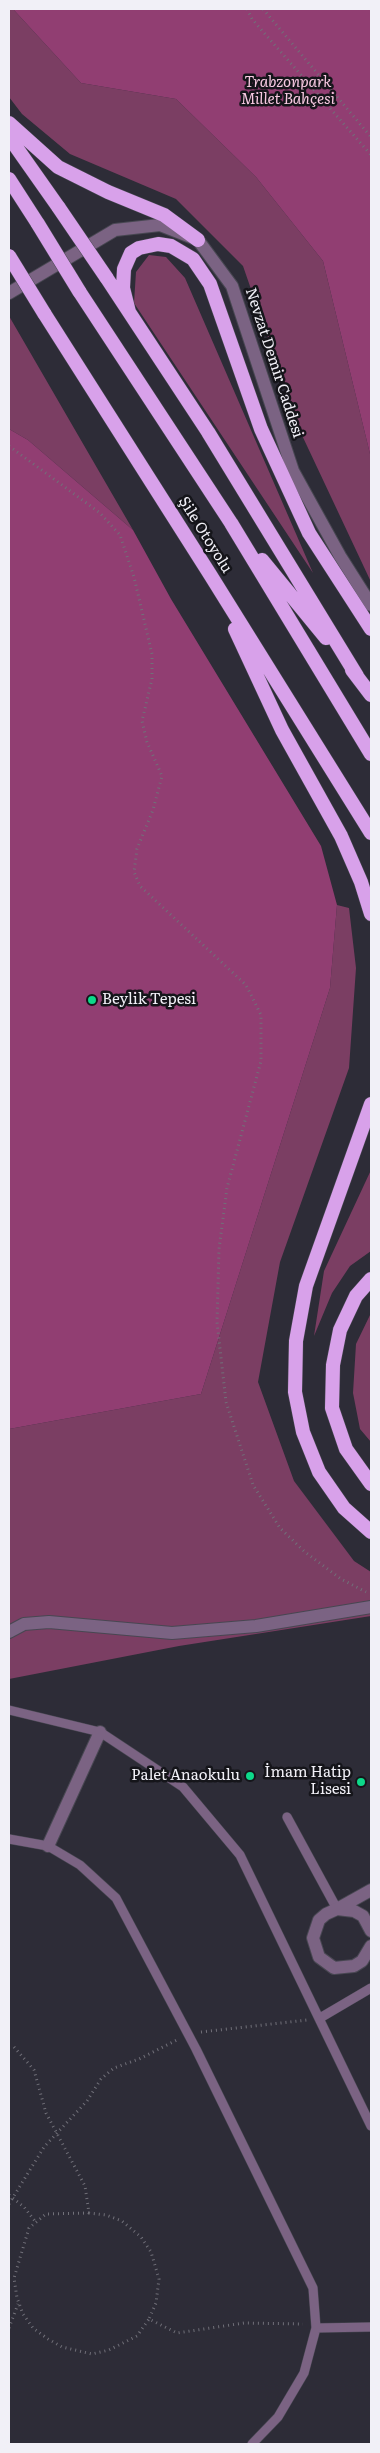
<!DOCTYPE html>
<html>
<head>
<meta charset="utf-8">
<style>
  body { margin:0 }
  #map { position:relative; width:380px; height:2453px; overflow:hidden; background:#2d2c37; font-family:Literata,serif }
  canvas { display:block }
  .frame { position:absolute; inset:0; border:10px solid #f1f0f7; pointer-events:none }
</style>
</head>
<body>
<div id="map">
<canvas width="380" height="2453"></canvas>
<div class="frame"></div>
</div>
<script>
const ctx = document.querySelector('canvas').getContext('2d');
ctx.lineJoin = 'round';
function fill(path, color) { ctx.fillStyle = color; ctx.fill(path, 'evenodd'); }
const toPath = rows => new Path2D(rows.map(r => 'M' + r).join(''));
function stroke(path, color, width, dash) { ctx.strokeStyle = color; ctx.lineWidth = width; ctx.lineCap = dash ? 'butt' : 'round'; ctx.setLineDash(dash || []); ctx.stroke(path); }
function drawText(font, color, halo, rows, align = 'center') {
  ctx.font = font + ' Literata,serif'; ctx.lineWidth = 5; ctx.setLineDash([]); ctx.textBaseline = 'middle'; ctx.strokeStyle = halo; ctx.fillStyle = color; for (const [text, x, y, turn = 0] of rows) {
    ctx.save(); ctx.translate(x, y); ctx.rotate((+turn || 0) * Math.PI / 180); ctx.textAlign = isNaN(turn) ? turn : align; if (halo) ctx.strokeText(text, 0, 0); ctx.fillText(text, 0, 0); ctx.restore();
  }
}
fill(toPath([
  [9,9,13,9,81,83,176,99,256,177,323,261,371,458,371,582,300,431,243,266,176,199,70,154,22,114,9,97],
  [149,255,166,257,185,278,313,573,134,303,136,272],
  [9,316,133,530,28,440,9,429],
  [337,905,349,908,356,968,349,1068,280,1262,258,1382,294,1481,354,1561,371,1572,371,1616,179,1646,9,1679,9,1429,201,1394,330,988],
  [371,1170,371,1251,350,1266,332,1293,314,1336,324,1271],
  [371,1313,371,1442,360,1429,353,1393,356,1344]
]), '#7b3e63');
fill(toPath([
  [13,9,371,9,371,458,323,261,256,177,176,99,81,83],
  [9,429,28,440,133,530,171,599,321,846,337,905,330,988,201,1394,9,1429]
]), '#913e72');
const service = toPath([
  [9,1710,100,1732,183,1787,240,1855,371,2126],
  [287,1817,337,1909],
  [9,1839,48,1846,80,1865,116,1898,196,2049,313,2288,316,2328,304,2373,278,2417,252,2444],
  [320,2018,371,1988],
  [316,2328,371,2327]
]);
const minor = toPath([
  [9,293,115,230,160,225,198,240,232,286,293,471,340,556,371,605],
  [9,1632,24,1624,49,1622,172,1633,256,1626,371,1607],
  [48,1846,100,1732],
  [337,1909,371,1890],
  [371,1931,363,1916,354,1911,337,1909,326,1914,319,1920,313,1938,319,1957,334,1968,354,1966,362,1961,371,1946]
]);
const trunk = toPath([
  [9,123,58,167,108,192,164,215,198,240],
  [9,137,59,208],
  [9,179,38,224],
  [106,277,208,432,357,676],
  [79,291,231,523,371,754],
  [129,312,123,288,124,269,131,253,139,248,158,244,171,246,193,259,210,284,261,429,309,533,371,629],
  [44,313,211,576,371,833],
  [262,560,326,638],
  [235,629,282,730,341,836,361,882,371,914],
  [352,670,371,695],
  [371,1104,306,1286,296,1341,295,1392,303,1432,319,1472,344,1508,371,1532],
  [371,1279,356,1296,340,1330,333,1365,332,1408,346,1449,371,1484]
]);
stroke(service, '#484752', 10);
stroke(minor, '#484752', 14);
stroke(trunk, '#484752', 15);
stroke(toPath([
  [247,9,252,19,371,155],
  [263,9,371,137],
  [9,446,100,513,120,535,134,577,152,654,152,679,142,721,147,742,162,776,153,810,137,849,134,872,140,886,246,985,261,1015,261,1061,227,1188,219,1249,217,1322,226,1402,253,1485,280,1528,305,1552,341,1579,366,1592],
  [201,2032,307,2020],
  [14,2047,34,2070,46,2113,85,2186,89,2213,106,2215,122,2221,141,2237,151,2252,159,2279,156,2303,149,2319,177,2333,244,2323,303,2324],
  [9,2195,24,2207,35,2221],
  [9,2204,44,2147,87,2101,101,2079,114,2068,139,2059,177,2040],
  [89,2213,46,2214,29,2228,14,2278,17,2298,23,2314,33,2328,48,2339,62,2347,92,2354,109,2350,137,2336,149,2319],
  [9,2328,18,2304]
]), '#717079', 3, [1, 4]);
stroke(service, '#7b6383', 9);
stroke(minor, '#7b6383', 12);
stroke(trunk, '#d8a1ea', 14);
const trunkBridge = toPath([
  [59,208,106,277],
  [38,224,79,291],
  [9,256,44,313]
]);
stroke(trunkBridge, '#484752', 15, []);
stroke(trunkBridge, '#d8a1ea', 14);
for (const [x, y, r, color] of [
  [92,1000,5,"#0dd98a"],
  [250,1776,5,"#0dd98a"],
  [361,1782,5,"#0dd98a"]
]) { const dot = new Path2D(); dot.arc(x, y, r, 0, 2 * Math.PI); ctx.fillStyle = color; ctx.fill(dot); stroke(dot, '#15151a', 2); }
drawText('italic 15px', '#f8c9e2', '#15151a', [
  ["Trabzonpark",288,83],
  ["Millet Bahçesi",288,100]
]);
drawText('15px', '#f1f0f7', '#15151a', [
  ["Nevzat Demir Caddesi",274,363,72],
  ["Şile Otoyolu",205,535,58]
]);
drawText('15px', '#f1f0f7', '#15151a', [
  ["Beylik Tepesi",102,1000,"left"],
  ["İmam Hatip",351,1773],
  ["Lisesi",351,1790],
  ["Palet Anaokulu",240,1776]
], 'right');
</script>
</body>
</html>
